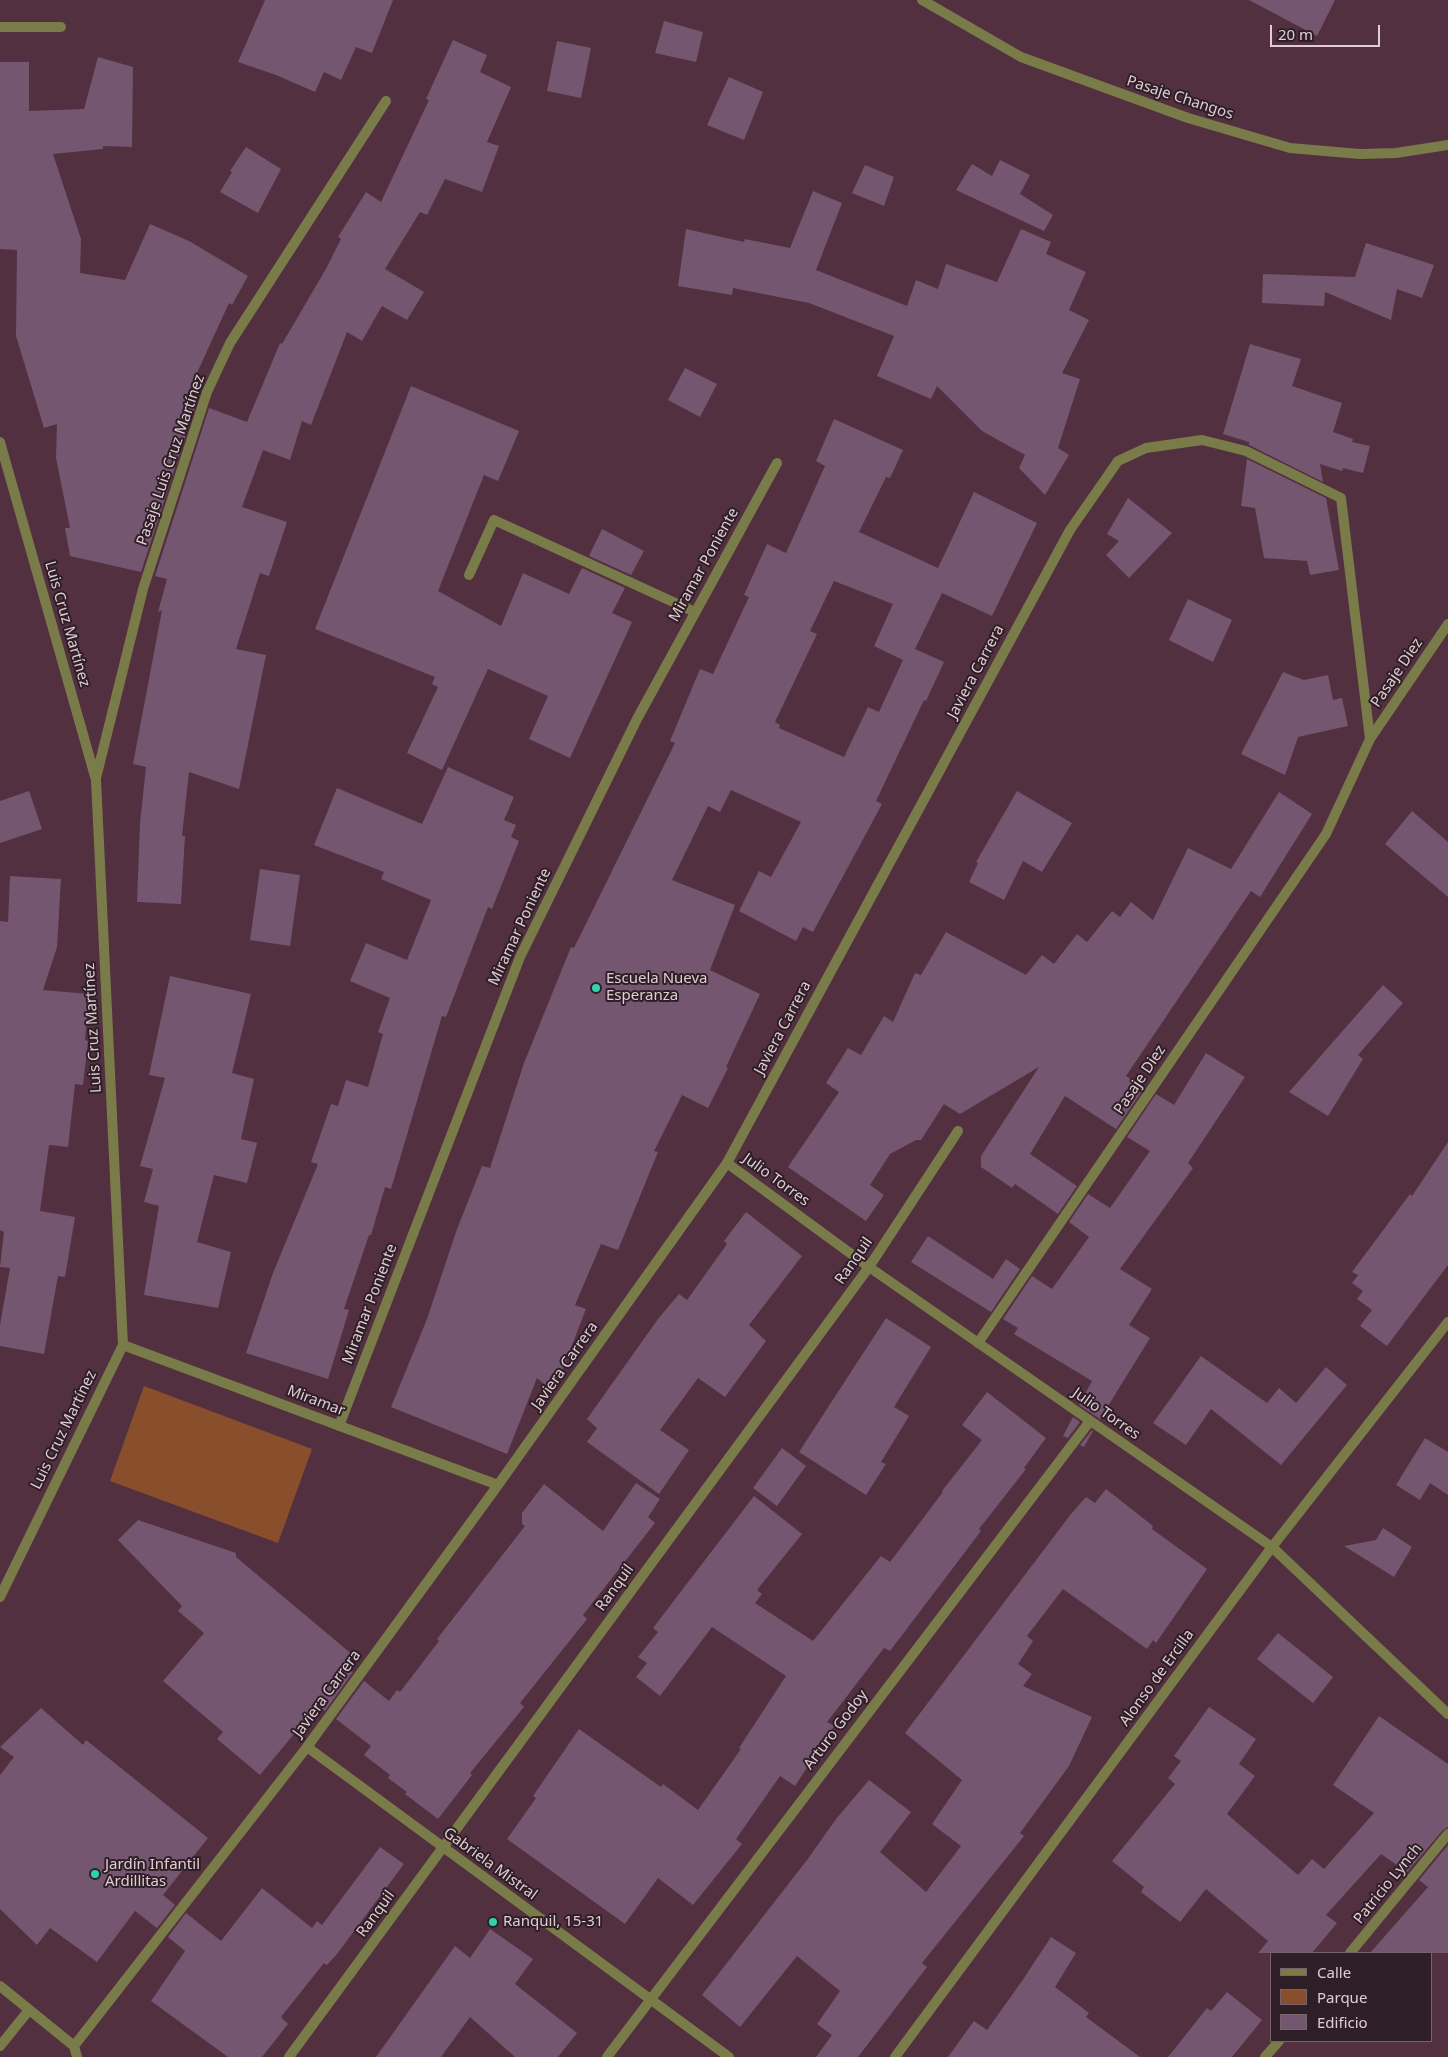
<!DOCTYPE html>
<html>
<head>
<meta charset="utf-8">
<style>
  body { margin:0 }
  #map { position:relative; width:1448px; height:2057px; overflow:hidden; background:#523040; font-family:"Noto Sans",sans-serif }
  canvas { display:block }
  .legend { position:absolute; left:1270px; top:1952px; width:162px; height:90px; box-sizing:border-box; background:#2e1e25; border:1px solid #76636b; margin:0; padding:6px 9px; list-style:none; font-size:15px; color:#e1cbd4 }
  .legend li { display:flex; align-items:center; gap:10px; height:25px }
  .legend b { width:25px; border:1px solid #76636b }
  .scale { position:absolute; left:1270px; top:25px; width:110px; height:22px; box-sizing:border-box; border:2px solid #e1cbd4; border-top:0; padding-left:6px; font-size:15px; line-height:18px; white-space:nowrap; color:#e1cbd4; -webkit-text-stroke:4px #2e1e25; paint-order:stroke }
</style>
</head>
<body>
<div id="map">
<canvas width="1448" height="2057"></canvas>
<ul class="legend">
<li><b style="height:6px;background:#797b48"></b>Calle</li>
<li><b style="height:14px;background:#894f2d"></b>Parque</li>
<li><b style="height:14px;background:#745670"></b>Edificio</li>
</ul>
<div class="scale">20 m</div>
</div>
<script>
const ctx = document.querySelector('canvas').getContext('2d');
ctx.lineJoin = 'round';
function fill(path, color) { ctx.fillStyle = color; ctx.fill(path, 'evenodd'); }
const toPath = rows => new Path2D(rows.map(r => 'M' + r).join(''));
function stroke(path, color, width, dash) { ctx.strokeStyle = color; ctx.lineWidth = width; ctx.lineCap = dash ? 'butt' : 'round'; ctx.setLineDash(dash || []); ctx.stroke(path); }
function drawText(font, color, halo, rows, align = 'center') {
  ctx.font = font + ' "Noto Sans",sans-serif'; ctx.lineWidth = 4; ctx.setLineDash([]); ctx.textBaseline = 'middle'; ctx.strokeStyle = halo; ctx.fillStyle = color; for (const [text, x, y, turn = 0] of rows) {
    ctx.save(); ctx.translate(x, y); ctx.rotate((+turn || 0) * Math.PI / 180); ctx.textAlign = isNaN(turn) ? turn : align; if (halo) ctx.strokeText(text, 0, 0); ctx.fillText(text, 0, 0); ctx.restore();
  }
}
fill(toPath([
  [144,1386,312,1449,278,1543,110,1481]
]), '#894f2d');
fill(toPath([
  [265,0,393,0,372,53,356,47,341,80,324,72,315,92,276,75,238,62],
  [1249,0,1335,0,1317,36],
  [664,21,703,32,696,62,655,53],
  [453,40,487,55,480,72,511,87,487,142,499,146,482,192,445,179,427,215,420,212,385,269,424,292,407,320,382,306,362,341,347,332,311,425,302,421,290,460,263,450,242,507,287,522,269,576,260,573,236,649,266,655,239,789,189,772,182,836,185,836,181,904,137,902,140,823,146,767,133,764,162,610,158,612,167,579,155,576,209,408,247,422,280,343,282,344,327,267,341,239,338,237,366,192,381,202,429,100,426,99],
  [557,41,591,48,581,98,547,91],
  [98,57,133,67,132,147,103,146,103,149,53,154,81,239,80,273,125,280,150,224,189,241,248,276,232,305,229,303,185,399,196,403,141,572,70,556,65,528,70,528,56,458,57,424,44,428,16,336,17,250,0,249,0,62,29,62,29,111,84,109],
  [729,77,763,92,744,140,707,125],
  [246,147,281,169,258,213,220,192,232,172,230,171],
  [1000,160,1030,175,1020,194,1053,215,1044,231,956,190,972,164,992,176],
  [865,165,894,177,884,206,852,193],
  [813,191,842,203,816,270,907,306,916,280,938,289,946,264,997,282,1021,229,1051,242,1046,254,1086,272,1069,310,1089,320,1062,373,1080,379,1058,448,1069,455,1045,495,1019,468,1025,455,982,431,937,386,931,399,877,376,894,336,809,303,733,288,732,295,678,286,686,229,744,242,745,239,790,248],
  [1366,243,1434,265,1422,298,1397,289,1391,320,1325,292,1324,306,1262,303,1263,274,1355,277],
  [1250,344,1301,359,1292,386,1342,403,1333,432,1353,439,1352,442,1370,446,1363,473,1343,468,1342,471,1320,464,1323,482,1249,445,1249,442,1223,434],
  [685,368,717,384,700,417,668,400],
  [411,386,519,431,498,481,484,475,438,591,501,626,523,573,569,594,582,568,625,588,612,613,632,622,570,758,529,739,548,696,488,669,442,770,407,753,438,687,432,684,435,677,315,629],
  [834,419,903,450,890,478,886,477,859,532,938,568,974,492,1037,523,992,616,942,593,915,649,944,662,926,701,924,700,876,801,882,804,813,932,803,927,796,941,739,911,759,871,771,877,801,822,731,790,720,812,708,806,672,880,735,905,710,970,760,994,726,1067,728,1068,708,1108,682,1095,654,1151,658,1152,618,1250,601,1244,575,1305,586,1309,554,1392,537,1378,507,1454,391,1407,427,1319,457,1229,482,1166,490,1168,524,1063,571,947,574,948,675,743,670,741,700,669,713,674,749,597,744,595,767,544,786,553,825,466,816,461],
  [834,581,893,604,874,646,903,660,879,712,868,707,844,757,779,728,780,725,775,722,817,634,810,631],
  [1247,459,1326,498,1339,570,1310,575,1307,561,1264,558,1255,508,1241,506],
  [1128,498,1172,533,1129,578,1106,555,1119,541,1107,534],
  [602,529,644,551,631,575,589,556],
  [1188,599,1232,620,1213,662,1169,640],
  [1283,672,1304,680,1328,675,1333,700,1342,698,1348,726,1298,737,1285,775,1241,754],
  [448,767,514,797,504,820,516,825,511,837,519,841,492,909,488,907,446,1017,442,1016,391,1189,385,1187,371,1235,369,1235,344,1309,349,1310,328,1379,246,1353,273,1273,318,1164,311,1162,331,1104,338,1106,346,1080,368,1087,383,1034,378,1032,390,998,350,981,366,943,407,960,431,900,381,879,384,872,314,845,337,788,422,824],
  [29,791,42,829,0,843,0,801],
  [1017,791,1072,823,1042,872,1023,861,1004,900,969,882,978,863,976,862],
  [1279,792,1312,814,1260,897,1251,891,1126,1076,1145,1087,1116,1129,1065,1096,1030,1154,1077,1186,1058,1214,1015,1184,1012,1188,981,1167,981,1156,1039,1067,960,1114,944,1104,921,1140,916,1140,890,1154,870,1185,884,1195,866,1221,788,1167,839,1092,826,1083,848,1048,861,1055,884,1016,893,1022,915,973,921,975,946,932,1026,975,1042,955,1054,964,1077,934,1087,942,1112,911,1120,917,1131,902,1153,920,1188,848,1231,869],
  [1412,811,1448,842,1448,897,1385,844],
  [260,869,300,875,290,946,250,940],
  [10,876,61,879,57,947,43,990,89,994,85,1040,88,1041,83,1085,75,1084,68,1147,49,1145,40,1211,75,1217,65,1277,58,1276,44,1354,0,1346,0,1325,10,1268,0,1267,4,1232,0,1230,0,921,8,922],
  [170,976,251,994,232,1073,254,1079,241,1139,257,1143,247,1183,214,1175,197,1242,231,1252,218,1308,144,1295,159,1206,144,1202,153,1169,140,1166,165,1078,149,1075],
  [1383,985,1403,1003,1358,1055,1363,1059,1328,1116,1289,1092],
  [1206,1053,1245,1077,1188,1163,1193,1168,1120,1269,1152,1289,1129,1325,1150,1338,1100,1419,1079,1405,1092,1381,1014,1334,1018,1328,1003,1319,1032,1276,1052,1289,1089,1237,1069,1222,1088,1194,1110,1208,1150,1151,1127,1137,1156,1094,1174,1105],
  [1448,1142,1448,1265,1387,1346,1360,1326,1372,1310,1357,1299,1363,1291,1352,1283,1358,1275,1352,1272,1410,1194,1412,1196],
  [746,1212,802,1256,749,1325,766,1341,725,1397,698,1378,660,1430,689,1450,659,1494,587,1442,597,1428,587,1419,658,1319,679,1294,687,1300,727,1244,724,1241],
  [928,1236,993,1279,1006,1259,1020,1269,991,1312,911,1262],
  [886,1318,931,1347,894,1407,909,1416,881,1462,886,1464,866,1495,799,1452],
  [1201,1356,1267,1403,1279,1388,1296,1403,1326,1367,1347,1385,1281,1465,1211,1409,1186,1445,1153,1423],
  [987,1392,1046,1438,1024,1468,1026,1469,979,1529,981,1531,890,1651,884,1648,827,1722,834,1726,795,1786,780,1776,736,1839,742,1844,693,1905,658,1878,625,1924,507,1839,536,1798,533,1796,579,1729,661,1787,663,1784,698,1810,741,1749,739,1748,786,1676,712,1627,660,1696,636,1677,647,1663,638,1657,658,1632,653,1628,754,1496,802,1534,757,1590,762,1594,755,1603,813,1641,881,1556,890,1562,943,1492,942,1491,982,1440,962,1425],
  [1073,1417,1080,1422,1068,1438,1063,1436],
  [1092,1430,1093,1431,1084,1447,1080,1445],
  [1425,1438,1448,1452,1448,1495,1430,1483,1420,1500,1396,1485],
  [782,1448,806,1466,777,1506,753,1488],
  [636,1483,660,1499,648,1517,655,1523,583,1615,587,1619,520,1703,524,1707,470,1773,472,1775,438,1819,405,1794,407,1792,388,1778,390,1775,364,1755,371,1746,336,1719,364,1681,389,1701,397,1690,400,1692,439,1641,437,1639,525,1526,522,1524,522,1513,544,1484,603,1531],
  [1106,1489,1153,1526,1152,1529,1207,1569,1156,1643,1153,1640,1147,1649,1063,1589,1027,1636,1033,1641,1018,1664,1032,1674,1023,1686,1092,1717,1069,1766,1020,1833,1024,1836,922,1963,927,1967,858,2057,816,2057,832,2035,817,2024,840,1991,797,1956,740,2027,702,1995,807,1860,836,1819,869,1780,911,1812,880,1852,926,1892,961,1846,932,1824,962,1780,905,1733,1071,1514,1086,1497,1095,1503],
  [138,1520,236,1553,236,1557,354,1656,345,1666,353,1672,325,1711,318,1705,260,1775,217,1739,223,1732,163,1681,204,1633,178,1611,182,1606,118,1540],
  [1383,1528,1412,1547,1394,1577,1344,1546,1376,1540],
  [1278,1633,1333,1677,1313,1703,1257,1659],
  [1209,1707,1256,1739,1239,1764,1255,1776,1227,1814,1298,1875,1312,1859,1324,1869,1374,1813,1333,1785,1379,1716,1448,1764,1448,1827,1443,1830,1407,1872,1381,1854,1326,1915,1337,1923,1312,1953,1258,1953,1268,1941,1206,1889,1180,1922,1141,1892,1144,1887,1112,1861,1175,1784,1168,1778,1181,1761,1174,1756],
  [41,1708,83,1745,86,1740,208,1838,163,1895,175,1905,157,1928,135,1911,97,1962,50,1928,37,1945,0,1909,0,1775,14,1757,0,1747],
  [1448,1845,1448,1953,1370,1953,1428,1887,1419,1880],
  [380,1847,404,1864,337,1954,327,1965,324,1963,281,2017,288,2024,262,2057,228,2057,151,2001,185,1951,168,1937,186,1913,221,1941,262,1888,312,1928,317,1921,322,1925],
  [490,1929,533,1959,515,1984,577,2033,558,2057,515,2057,470,2017,441,2057,376,2057,455,1946,470,1958],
  [1051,1937,1076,1953,1055,1987,1089,2013,1086,2017,1140,2057,948,2057,974,2021,987,2030,1022,1981],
  [1227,1992,1262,2020,1232,2057,1168,2057,1207,2008,1211,2011]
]), '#745670');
stroke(toPath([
  [469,575,494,520,695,612]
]), '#797b48', 10);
stroke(toPath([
  [922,0,1021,57,1188,118,1290,148,1360,154,1396,153,1448,145],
  [0,27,61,27],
  [0,442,96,780,123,1345,0,1597],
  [1370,739,1448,624],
  [96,778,143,589,207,392,230,343,386,101],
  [727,1163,869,1267,1272,1547,1448,1714],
  [123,1345,498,1485],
  [339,1426,520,957,637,719,777,463],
  [307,1747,729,2057],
  [1350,1953,1448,1834],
  [0,1986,74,2046,77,2057],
  [0,2046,29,2010],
  [74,2046,307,1747,498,1485,727,1163,1070,530,1118,461,1146,448,1202,440,1246,451,1341,498,1370,739,1326,834,978,1343],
  [289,2057,869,1267,958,1131],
  [607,2057,1090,1421],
  [895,2057,1272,1547,1448,1322],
  [1265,2057,1279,2041]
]), '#797b48', 10);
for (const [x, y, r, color] of [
  [596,988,5,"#30d4a9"],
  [95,1874,5,"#30d4a9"],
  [493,1922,5,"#30d4a9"]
]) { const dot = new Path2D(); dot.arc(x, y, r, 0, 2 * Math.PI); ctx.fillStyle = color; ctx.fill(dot); stroke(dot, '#2e1e25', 2); }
drawText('15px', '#e1cbd4', '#2e1e25', [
  ["Pasaje Changos",1180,98,18],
  ["Pasaje Luis Cruz Martínez",171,460,-71],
  ["Miramar Poniente",704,565,-61],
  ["Luis Cruz Martínez",67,624,74],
  ["Javiera Carrera",976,672,-62],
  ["Pasaje Diez",1397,673,-56],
  ["Miramar Poniente",520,927,-65],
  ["Luis Cruz Martínez",93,1028,-93],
  ["Javiera Carrera",783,1028,-62],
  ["Pasaje Diez",1140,1080,-56],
  ["Julio Torres",776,1180,36],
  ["Ranquil",854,1261,-55],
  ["Miramar Poniente",370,1304,-69],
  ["Javiera Carrera",565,1366,-55],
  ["Miramar",316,1401,21],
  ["Julio Torres",1106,1414,35],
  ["Luis Cruz Martínez",64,1430,-64],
  ["Ranquil",615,1588,-54],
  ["Alonso de Ercilla",1157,1678,-54],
  ["Javiera Carrera",327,1694,-54],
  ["Arturo Godoy",836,1730,-53],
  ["Gabriela Mistral",490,1864,36],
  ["Patricio Lynch",1388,1884,-51],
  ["Ranquil",376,1914,-54]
]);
drawText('15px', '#e1cbd4', '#2e1e25', [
  ["Escuela Nueva",606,979],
  ["Esperanza",606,996],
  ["Jardín Infantil",105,1865],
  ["Ardillitas",105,1882],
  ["Ranquil, 15-31",503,1922]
], 'left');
</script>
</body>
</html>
